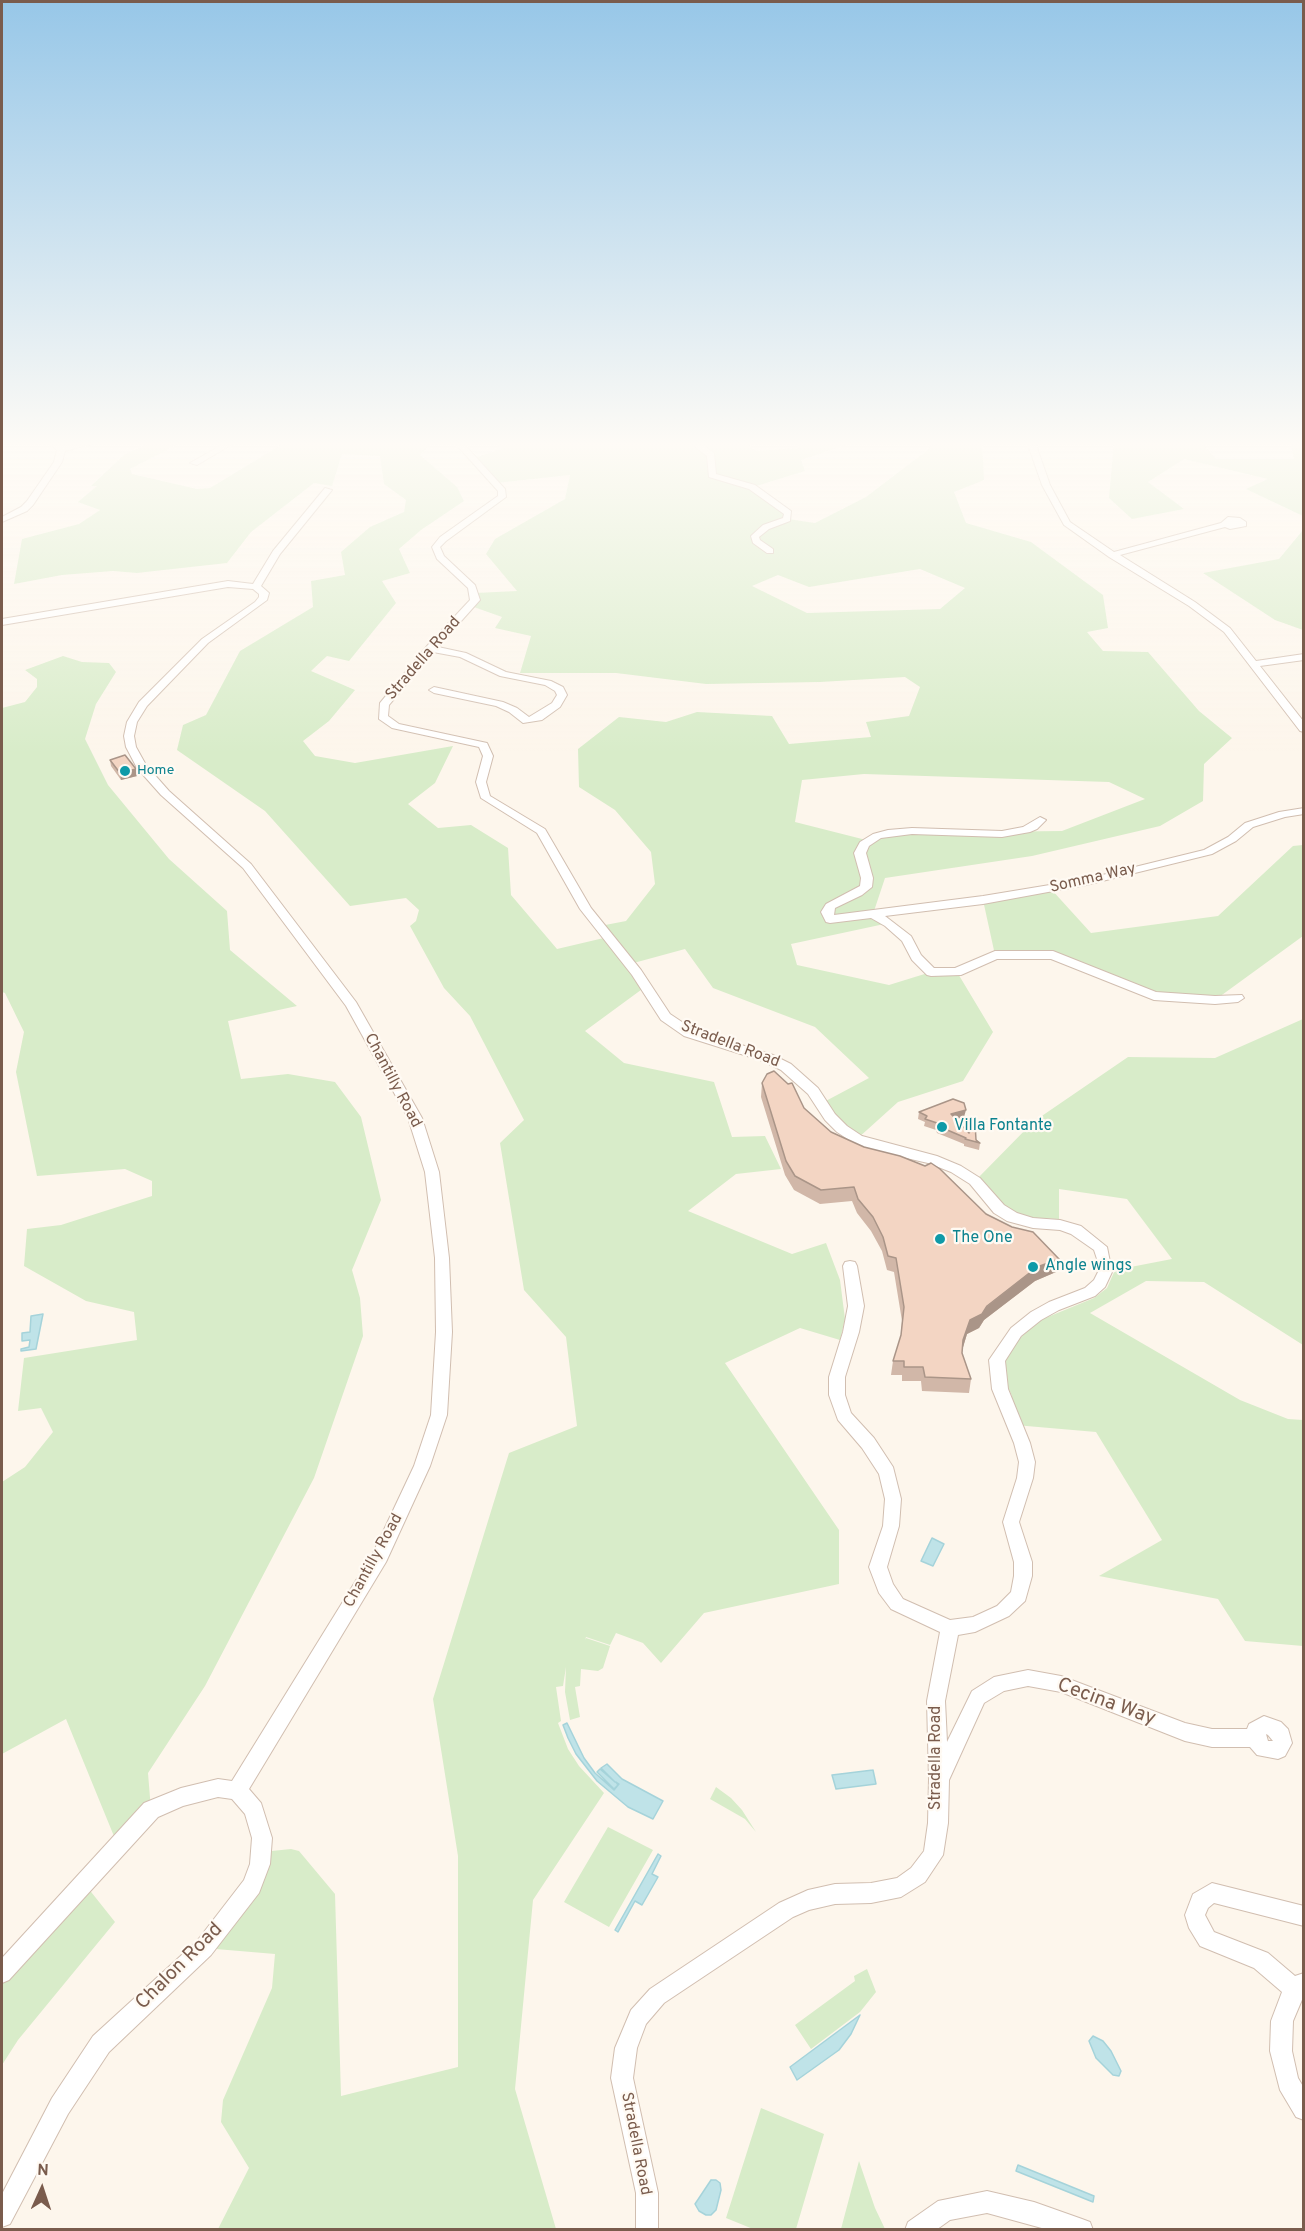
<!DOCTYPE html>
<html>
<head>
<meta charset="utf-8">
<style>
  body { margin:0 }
  #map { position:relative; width:1305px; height:2231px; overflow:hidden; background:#fdf6ec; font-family:Overpass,sans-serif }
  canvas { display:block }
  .frame { position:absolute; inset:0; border:3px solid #7a5c4d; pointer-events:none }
  .north { position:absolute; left:12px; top:2159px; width:60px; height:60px; -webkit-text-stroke:4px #fffaf3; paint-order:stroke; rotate:3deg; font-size:16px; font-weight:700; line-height:24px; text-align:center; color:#7a5c4d }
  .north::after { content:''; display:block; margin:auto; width:21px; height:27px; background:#7a5c4d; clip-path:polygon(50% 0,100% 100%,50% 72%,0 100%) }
</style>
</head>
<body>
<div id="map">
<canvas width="1305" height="2231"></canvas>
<div class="frame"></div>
<div class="north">N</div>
</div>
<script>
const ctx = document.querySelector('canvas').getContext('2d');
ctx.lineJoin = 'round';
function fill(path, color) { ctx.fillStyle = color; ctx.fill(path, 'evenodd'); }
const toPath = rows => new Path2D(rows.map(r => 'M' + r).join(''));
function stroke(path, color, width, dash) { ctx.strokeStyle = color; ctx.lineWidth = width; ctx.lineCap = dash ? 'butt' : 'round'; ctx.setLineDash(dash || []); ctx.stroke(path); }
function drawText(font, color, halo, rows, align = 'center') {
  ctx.font = font + ' Overpass,sans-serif'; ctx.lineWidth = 4.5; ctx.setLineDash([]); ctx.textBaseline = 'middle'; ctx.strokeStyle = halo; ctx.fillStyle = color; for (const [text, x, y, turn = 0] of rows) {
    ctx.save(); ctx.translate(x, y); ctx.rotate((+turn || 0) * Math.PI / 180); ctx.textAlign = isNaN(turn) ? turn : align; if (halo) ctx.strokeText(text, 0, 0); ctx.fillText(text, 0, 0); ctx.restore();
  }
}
fill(toPath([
  [151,442,182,442,130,469,132,474,197,489,210,488,286,442,419,442,430,444,420,455,457,487,464,501,421,530,399,549,410,573,382,581,396,603,349,661,327,656,311,671,355,690,329,721,303,741,315,756,355,763,453,746,435,783,408,804,438,828,471,825,508,848,511,895,557,949,608,937,600,926,626,921,655,884,651,852,615,810,579,787,578,749,619,717,666,722,697,712,772,716,789,744,871,737,866,722,909,716,920,687,905,677,820,682,706,684,616,673,520,673,531,636,495,628,502,617,471,606,475,593,517,591,486,554,495,539,565,499,570,475,496,483,474,458,501,449,496,442,745,442,756,451,799,448,797,442,854,442,801,460,805,471,753,487,786,511,788,519,815,523,866,497,929,449,932,442,982,442,984,480,954,492,966,523,1031,542,1103,595,1108,628,1087,632,1103,651,1148,652,1199,711,1232,738,1204,764,1203,801,1160,826,1032,856,885,878,873,914,889,923,791,944,797,965,889,985,931,972,957,972,993,1032,963,1081,898,1102,857,1139,822,1103,869,1078,815,1027,713,988,685,949,630,964,645,987,585,1031,624,1063,714,1082,732,1137,765,1136,781,1169,736,1174,688,1211,792,1254,826,1243,840,1280,845,1319,840,1340,800,1328,725,1363,839,1530,839,1584,704,1613,661,1663,643,1643,616,1633,610,1645,586,1637,585,1640,586,1638,610,1646,603,1668,598,1671,581,1669,580,1686,575,1687,580,1717,570,1720,565,1692,566,1667,563,1686,556,1687,561,1721,558,1723,568,1749,579,1766,604,1793,533,1900,515,2089,556,2229,218,2229,249,2168,221,2122,223,2100,272,1988,275,1954,204,1948,262,1852,291,1849,299,1851,335,1894,341,2096,458,2067,458,1856,433,1699,509,1453,577,1426,566,1337,524,1290,500,1143,524,1120,470,1016,444,988,410,926,416,921,419,910,406,898,350,906,265,811,177,750,183,725,206,715,240,651,313,607,311,581,345,575,341,552,370,527,404,512,406,500,384,484,380,456,342,454,332,486,314,483,251,532,227,563,137,573,113,571,62,575,14,584,22,539,79,524,100,510,78,502,97,486,91,486,124,455],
  [920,569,965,588,940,609,807,613,752,586,778,575,809,587],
  [864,774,1109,782,1145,799,1062,831,888,833,870,841,795,822,802,780],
  [1114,442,1201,442,1216,459,1294,459,1291,442,1303,442,1303,516,1246,489,1268,479,1184,459,1148,482,1184,509,1132,519,1109,498],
  [1303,530,1303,630,1275,620,1203,573,1279,559],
  [63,656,82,662,109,663,116,672,96,704,85,739,108,785,169,859,227,911,230,950,297,1006,228,1021,241,1079,288,1074,335,1082,361,1117,381,1200,352,1270,360,1298,363,1336,314,1478,205,1686,148,1773,151,1810,118,1846,66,1719,2,1754,2,1482,25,1467,53,1432,41,1408,18,1411,24,1358,137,1340,134,1312,86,1301,24,1266,27,1229,61,1225,152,1196,152,1181,125,1169,37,1176,16,1072,24,1032,5,993,2,992,2,708,25,702,37,687,37,679,25,670],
  [1303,845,1303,936,1215,1000,1154,996,1053,955,995,955,983,900,1051,889,1091,933,1218,916,1293,846],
  [1303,1019,1303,1345,1204,1282,1146,1281,1090,1313,1240,1400,1288,1419,1303,1420,1303,1646,1245,1641,1218,1599,1099,1576,1162,1540,1096,1432,1015,1425,1004,1398,1012,1396,1003,1376,1004,1363,1014,1344,1038,1321,1094,1298,1107,1288,1115,1270,1172,1259,1127,1199,1059,1189,1059,1219,1012,1217,975,1181,1033,1122,1128,1057,1215,1058],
  [716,1787,731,1798,742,1810,756,1832,745,1819,710,1799],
  [608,1827,653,1850,609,1927,564,1902],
  [84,1883,115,1922,18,2040,2,2065,2,1973],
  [867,1969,876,1992,860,2012,811,2049,795,2025,855,1981,854,1976],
  [761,2108,824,2134,796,2229,753,2229,726,2218],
  [859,2161,875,2208,885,2229,841,2229]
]), '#d8ecc9');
const water = toPath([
  [43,1314,36,1349,21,1351,21,1349,29,1347,30,1340,22,1341,22,1333,30,1332,31,1316,43,1314],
  [932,1538,944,1544,933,1566,921,1561,932,1538],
  [567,1723,584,1758,595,1773,614,1790,619,1784,616,1782,618,1785,614,1789,597,1772,600,1769,615,1782,601,1768,607,1764,622,1779,663,1801,653,1819,628,1807,597,1781,576,1754,568,1738,563,1725,567,1723],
  [873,1770,876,1784,836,1789,832,1775,873,1770],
  [658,1854,661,1856,652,1874,658,1877,642,1905,635,1901,618,1932,615,1930,658,1854],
  [860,2015,851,2034,839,2050,797,2080,790,2067,860,2015],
  [1093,2036,1103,2041,1111,2051,1121,2071,1119,2076,1113,2075,1096,2058,1089,2041,1093,2036],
  [1018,2165,1094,2196,1093,2202,1016,2171,1018,2165],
  [711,2180,716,2180,720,2183,721,2190,716,2210,711,2215,706,2215,699,2211,695,2204,711,2180]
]);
fill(water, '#bfe3e8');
stroke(water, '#a5d3da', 1.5);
const minor = toPath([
  [48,442,57,442,62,446,84,442,98,442,65,451,62,462,33,505,27,511,2,522,2,517,21,507,27,501,54,462,57,450,48,442],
  [227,442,236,442,197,465,190,463,227,442],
  [454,442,462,442,505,489,506,497,446,541,440,547,444,556,475,585,480,600,438,647,466,653,506,672,551,681,563,687,567,695,560,707,542,720,523,723,509,712,496,706,434,693,429,690,434,687,503,702,517,708,529,717,552,703,557,695,555,691,545,685,500,676,460,657,433,652,389,705,388,716,399,724,487,743,493,756,486,782,490,796,545,829,591,908,641,970,670,1014,694,1030,773,1055,791,1064,818,1088,835,1114,847,1126,862,1136,937,1156,961,1166,980,1178,1004,1205,1017,1213,1033,1218,1060,1220,1081,1226,1107,1247,1112,1272,1105,1287,1095,1296,1059,1310,1041,1320,1021,1336,1005,1361,1008,1389,1030,1443,1035,1462,1033,1478,1019,1522,1032,1562,1032,1576,1025,1601,1009,1616,975,1632,958,1635,945,1701,947,1742,972,1691,994,1677,1028,1670,1061,1676,1185,1723,1212,1729,1247,1729,1249,1724,1264,1716,1281,1722,1288,1729,1292,1743,1285,1756,1278,1759,1257,1755,1250,1747,1212,1747,1185,1741,1061,1692,1028,1686,1004,1691,984,1703,949,1780,948,1823,943,1855,925,1882,901,1897,871,1903,835,1904,809,1910,793,1917,664,2003,646,2024,637,2048,633,2078,658,2193,658,2230,636,2230,636,2193,611,2078,615,2048,631,2010,650,1989,779,1903,808,1890,835,1884,871,1883,897,1878,911,1868,924,1851,928,1823,929,1779,927,1701,940,1632,891,1609,879,1593,869,1567,883,1526,885,1499,879,1474,862,1448,838,1420,829,1395,829,1377,843,1332,848,1306,843,1266,845,1262,850,1261,855,1262,857,1266,864,1306,859,1332,845,1377,845,1395,851,1413,874,1438,893,1467,901,1499,899,1526,887,1567,893,1584,903,1599,950,1620,973,1617,997,1606,1011,1592,1014,1576,1014,1562,1003,1522,1017,1478,1019,1462,1014,1443,992,1389,989,1360,1011,1328,1031,1312,1049,1302,1085,1288,1094,1280,1098,1272,1097,1259,1094,1250,1071,1234,1060,1230,1033,1228,1007,1221,994,1213,970,1184,951,1172,928,1163,876,1151,852,1142,837,1132,825,1120,808,1094,781,1070,763,1061,684,1036,661,1020,632,975,580,909,537,833,481,798,476,782,483,756,479,747,392,728,379,719,380,703,427,646,470,600,468,588,437,559,432,547,440,537,498,496,498,491,454,442],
  [1266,1734,1268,1735,1273,1741,1268,1741,1266,1734],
  [689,442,698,442,714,453,716,474,755,485,791,511,790,521,769,529,759,537,760,540,773,549,773,553,767,553,753,543,751,536,763,525,783,518,784,514,749,489,709,477,707,456,689,442],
  [1027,442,1035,442,1050,485,1070,522,1114,552,1221,523,1228,517,1240,518,1246,522,1246,526,1230,529,1225,527,1120,555,1195,602,1230,628,1256,661,1304,654,1304,660,1260,666,1304,722,1304,732,1300,731,1224,632,1189,606,1109,557,1064,525,1042,485,1027,442],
  [325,488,332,490,280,554,261,586,269,593,267,600,208,643,147,706,137,722,134,736,136,747,146,765,169,791,251,864,356,1002,422,1118,439,1172,449,1258,452,1332,447,1415,430,1466,386,1562,249,1789,261,1803,272,1838,270,1864,259,1893,211,1955,109,2052,68,2114,10,2224,2,2227,2,2194,52,2098,93,2036,197,1941,244,1880,250,1864,252,1838,245,1814,232,1799,218,1797,183,1806,158,1817,9,1980,2,1983,2,1958,144,1803,181,1788,218,1779,232,1781,373,1553,414,1466,431,1415,436,1332,435,1258,425,1172,408,1118,346,1006,243,868,161,795,137,768,126,747,124,736,127,722,139,702,202,639,255,602,259,597,259,594,253,589,228,587,2,625,2,619,228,581,253,584,273,551,325,488],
  [1304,808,1304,814,1285,817,1253,827,1236,841,1212,854,1086,885,983,904,885,916,911,936,921,955,934,968,955,968,995,951,1053,951,1156,992,1215,996,1242,995,1244,998,1238,1002,1215,1004,1154,1000,1051,959,997,959,961,975,931,976,927,975,912,960,902,941,885,926,871,918,830,923,826,922,821,912,826,904,860,886,861,878,854,853,860,842,873,834,888,830,912,828,1002,831,1023,827,1040,817,1046,820,1037,829,1030,832,1002,837,912,834,881,838,869,846,866,853,873,878,872,887,862,895,835,908,834,915,983,896,1086,879,1204,850,1228,837,1245,823,1279,812,1304,808],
  [1212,1883,1304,1906,1304,1926,1214,1903,1208,1908,1205,1915,1214,1932,1268,1953,1295,1976,1304,1973,1304,1995,1293,2021,1292,2051,1298,2078,1304,2088,1304,2120,1296,2117,1280,2090,1270,2051,1271,2021,1282,1992,1254,1968,1200,1946,1189,1928,1185,1915,1193,1894,1212,1883],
  [987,2191,1034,2202,1082,2219,1090,2222,1093,2230,1049,2230,987,2213,950,2220,936,2230,905,2230,908,2222,938,2201,987,2191]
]);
stroke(minor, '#d1beb0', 2);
fill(minor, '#fff');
fill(toPath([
  [110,760,136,769,137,776,121,780,111,766],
  [762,1083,804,1108,831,1132,986,1214,1056,1272,1035,1281,984,1320,979,1328,967,1334,963,1347,962,1353,971,1379,969,1393,922,1391,921,1381,902,1381,902,1375,891,1375,893,1361,901,1337,902,1321,894,1272,887,1270,882,1251,871,1231,857,1213,852,1201,820,1204,794,1190,785,1175,761,1097],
  [919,1112,964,1117,956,1119,980,1143,979,1150,964,1146,964,1144,937,1133,936,1130,924,1126,925,1122,918,1119]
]), '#d1b7a8');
fill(toPath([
  [136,769,137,776,121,780,120,773],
  [966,1110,964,1117,950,1121,951,1114],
  [1059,1259,1056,1272,1035,1281,984,1320,979,1328,967,1334,961,1354,963,1340,970,1320,1037,1267]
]), '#aa9588');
const building = toPath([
  [125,755,136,769,120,773,110,760,125,755],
  [774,1071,788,1084,792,1083,804,1108,831,1132,864,1147,900,1156,925,1166,931,1163,940,1169,986,1214,1012,1227,1033,1232,1059,1259,1037,1267,987,1306,982,1314,970,1320,963,1340,962,1353,971,1379,925,1377,923,1367,904,1367,904,1361,893,1361,901,1335,904,1307,896,1258,888,1256,883,1237,873,1217,858,1199,854,1187,821,1190,795,1176,786,1161,762,1083,767,1074,774,1071],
  [953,1099,964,1103,966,1110,951,1114,969,1133,975,1123,976,1140,980,1143,965,1139,966,1138,938,1126,937,1123,925,1119,927,1116,919,1112,953,1099]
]);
fill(building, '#f3d5c3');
stroke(building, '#aa9588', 1.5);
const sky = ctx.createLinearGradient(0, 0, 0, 754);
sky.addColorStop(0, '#97c7e8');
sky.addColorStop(0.59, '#fefbf6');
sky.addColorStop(1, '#fefbf600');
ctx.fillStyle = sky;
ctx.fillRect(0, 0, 1305, 754);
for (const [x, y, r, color] of [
  [125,771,6,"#0f9aa8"],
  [942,1127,6,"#0f9aa8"],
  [940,1239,6,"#0f9aa8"],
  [1033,1267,6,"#0f9aa8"]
]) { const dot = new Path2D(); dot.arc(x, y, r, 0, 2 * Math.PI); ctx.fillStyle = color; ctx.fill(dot); stroke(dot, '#fffaf3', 2); }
drawText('14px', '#0d838f', '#fffaf3', [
  ["Home",137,771]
], 'left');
drawText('16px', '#7a5c4d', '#fffaf3', [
  ["Stradella Road",424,659,-49],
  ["Somma Way",1093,879,-13],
  ["Stradella Road",730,1045,21],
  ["Chantilly Road",392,1081,62],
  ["Chantilly Road",374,1561,-61],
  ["Stradella Road",937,1758,-90],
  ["Stradella Road",635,2144,79]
]);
drawText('16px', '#0d838f', '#fffaf3', [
  ["Villa Fontante",954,1127],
  ["The One",952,1239],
  ["Angle wings",1045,1267]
], 'left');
drawText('20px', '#7a5c4d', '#fffaf3', [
  ["Cecina Way",1106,1703,20],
  ["Chalon Road",180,1967,-45]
]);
</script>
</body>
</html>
